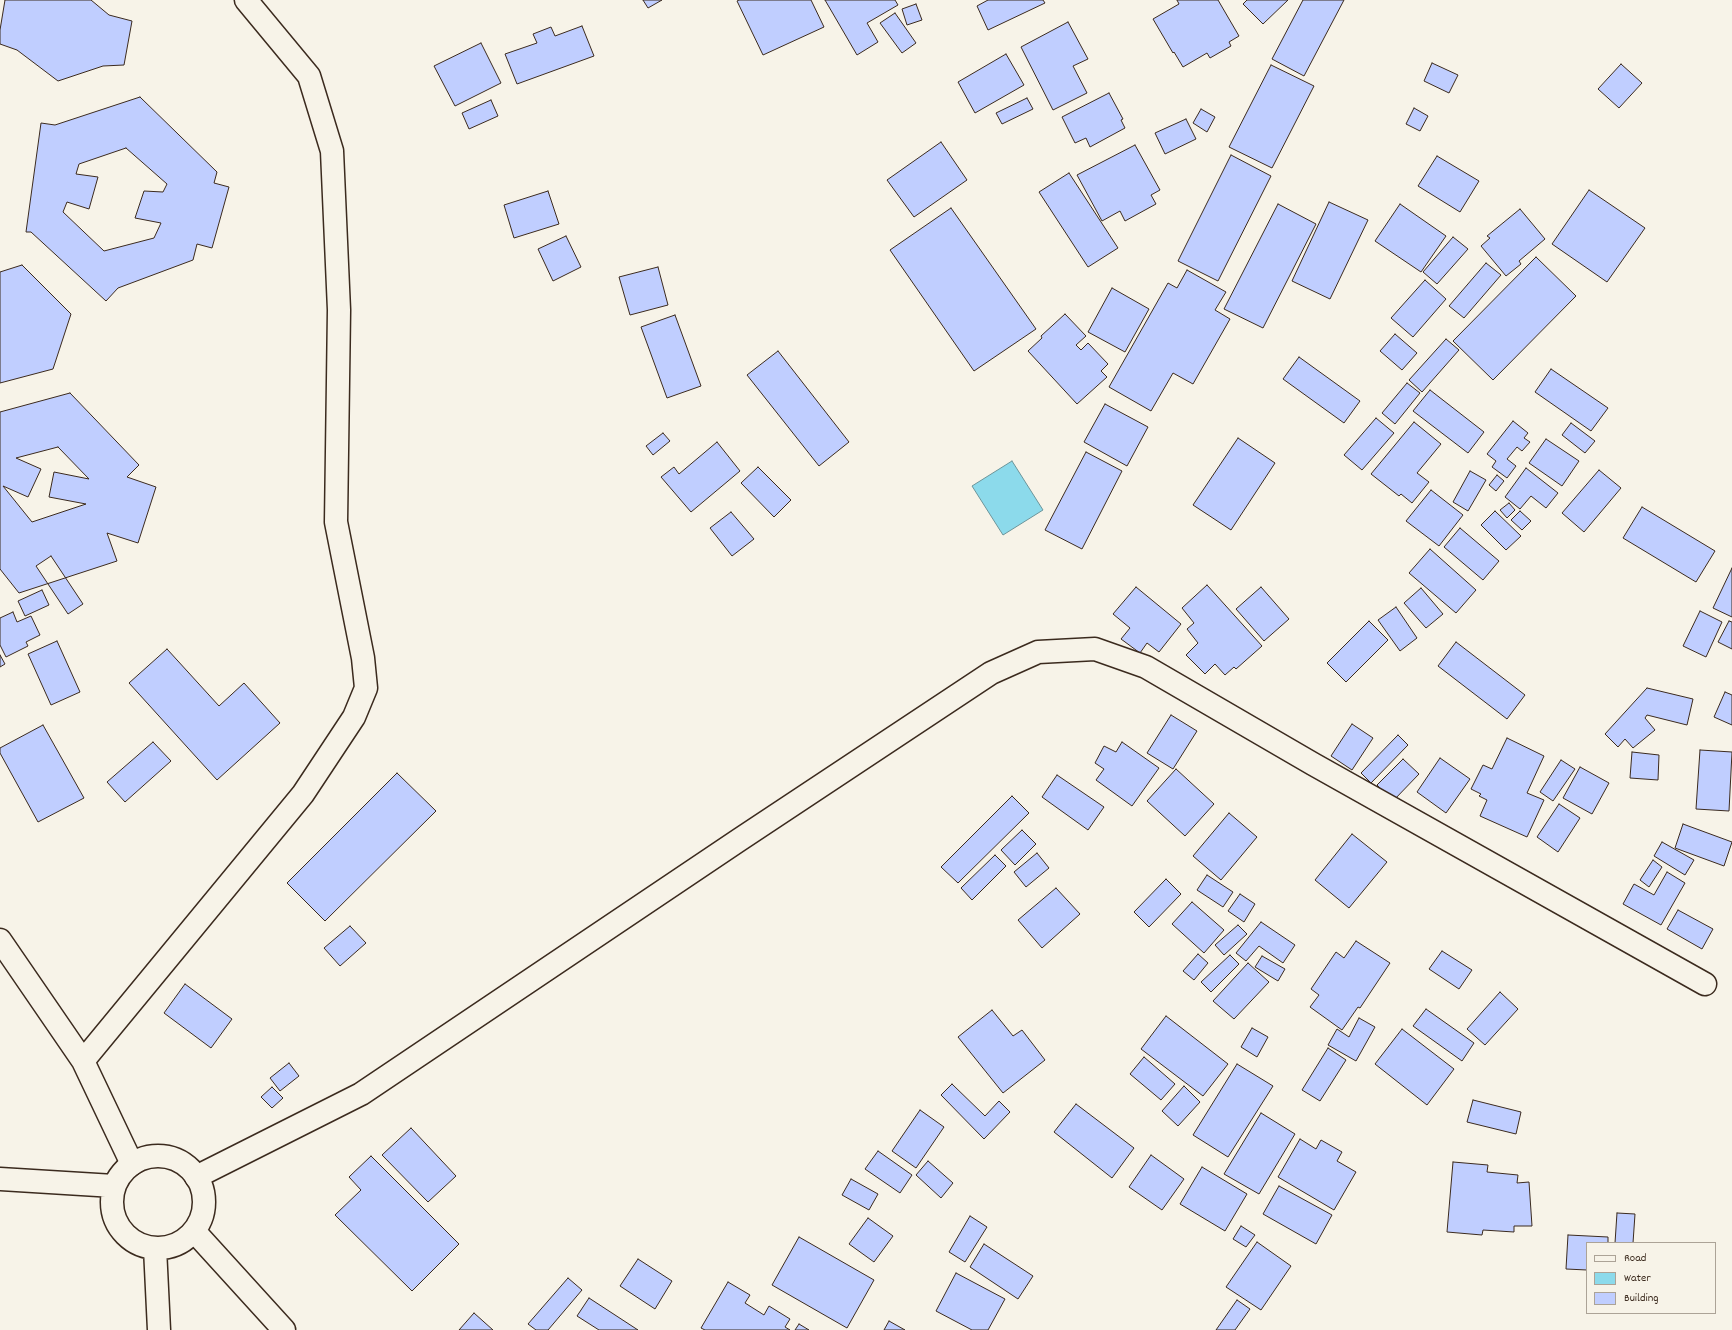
<!DOCTYPE html>
<html>
<head>
<meta charset="utf-8">
<style>
  body { margin:0 }
  #map { position:relative; width:1732px; height:1330px; overflow:hidden; background:#f7f3e8; font-family:Dekko,sans-serif }
  canvas { display:block }
  .legend { position:absolute; left:1586px; top:1242px; width:130px; height:72px; box-sizing:border-box; background:#f7f3e8; border:1px solid #aca397; margin:0; padding:5px 7px; list-style:none; font-size:12px; color:#3b2a1e }
  .legend li { display:flex; align-items:center; gap:8px; height:20px }
  .legend b { width:20px; border:1px solid #aca397 }
</style>
</head>
<body>
<div id="map">
<canvas width="1732" height="1330"></canvas>
<ul class="legend">
<li><b style="height:5px;background:#f7f3e8"></b>Road</li>
<li><b style="height:11px;background:#8cdaeb"></b>Water</li>
<li><b style="height:11px;background:#c0ceff"></b>Building</li>
</ul>
</div>
<script>
const ctx = document.querySelector('canvas').getContext('2d');
ctx.lineJoin = 'round';
function fill(path, color) { ctx.fillStyle = color; ctx.fill(path, 'evenodd'); }
const toPath = rows => new Path2D(rows.map(r => 'M' + r).join(''));
function stroke(path, color, width, dash) { ctx.strokeStyle = color; ctx.lineWidth = width; ctx.lineCap = dash ? 'butt' : 'round'; ctx.setLineDash(dash || []); ctx.stroke(path); }
const water = toPath([
  [1012,461,1043,510,1003,535,972,486,1012,461]
]);
fill(water, '#8cdaeb');
stroke(water, '#6c9499', 1);
const building = toPath([
  [5,0,91,0,109,15,132,21,124,65,103,66,58,81,17,50,0,44,0,30,5,0],
  [643,0,662,0,648,8,643,0],
  [739,0,811,0,824,27,763,55,737,1,739,0],
  [825,0,895,0,898,5,867,23,878,42,857,55,825,0],
  [988,0,1043,0,1045,3,988,30,977,6,988,0],
  [1177,0,1218,0,1239,36,1229,42,1231,46,1210,58,1207,53,1183,67,1174,52,1173,53,1153,19,1179,4,1177,0],
  [1247,0,1288,0,1263,24,1243,4,1247,0],
  [1303,0,1344,0,1304,76,1272,59,1303,0],
  [916,4,922,20,907,25,902,9,916,4],
  [895,13,916,43,902,53,880,23,895,13],
  [1068,22,1088,59,1073,66,1087,93,1053,110,1021,47,1068,22],
  [582,26,594,56,517,84,505,54,537,43,533,34,551,27,555,36,582,26],
  [481,43,501,83,455,106,434,66,481,43],
  [1006,54,1024,85,975,113,958,82,1006,54],
  [1432,63,1458,75,1449,93,1424,81,1432,63],
  [1621,64,1642,83,1619,108,1598,89,1621,64],
  [1271,65,1314,86,1272,168,1229,147,1271,65],
  [1109,93,1123,119,1121,120,1125,128,1090,147,1086,138,1075,143,1062,117,1109,93],
  [140,97,217,172,214,183,229,187,212,248,197,244,193,260,118,288,106,301,31,232,26,232,41,123,55,125,140,97],
  [126,148,167,184,163,192,144,191,135,218,161,223,154,238,104,251,63,212,67,202,89,209,98,177,76,174,79,164,126,148],
  [1027,98,1033,109,1002,124,996,113,1027,98],
  [491,100,498,116,469,129,462,113,491,100],
  [1414,108,1428,116,1420,131,1406,124,1414,108],
  [1201,109,1215,117,1207,132,1193,123,1201,109],
  [1186,119,1196,139,1165,154,1155,133,1186,119],
  [941,142,967,180,914,217,887,180,941,142],
  [1135,145,1160,190,1151,195,1156,204,1125,221,1120,211,1102,221,1077,175,1135,145],
  [1231,155,1271,176,1218,281,1178,261,1231,155],
  [1437,156,1479,181,1460,212,1418,186,1437,156],
  [1069,173,1118,248,1088,267,1039,192,1069,173],
  [1589,190,1645,228,1607,282,1552,244,1589,190],
  [548,191,559,224,514,238,504,205,548,191],
  [1329,202,1368,220,1330,299,1292,281,1329,202],
  [1278,204,1316,224,1263,328,1224,309,1278,204],
  [1400,204,1446,236,1421,272,1375,241,1400,204],
  [951,208,1036,329,974,371,890,250,951,208],
  [1520,209,1545,239,1519,261,1521,264,1506,276,1481,246,1490,238,1487,236,1520,209],
  [566,236,581,267,553,281,538,249,566,236],
  [1453,237,1468,249,1437,284,1423,272,1453,237],
  [1536,257,1576,296,1493,380,1453,341,1536,257],
  [1486,263,1501,275,1464,318,1449,306,1486,263],
  [22,265,71,314,53,369,0,383,0,272,22,265],
  [658,267,668,305,630,315,619,277,658,267],
  [1187,270,1226,292,1215,310,1230,319,1193,384,1173,373,1151,411,1109,387,1168,283,1177,288,1187,270],
  [1425,280,1446,299,1413,337,1391,318,1425,280],
  [1112,288,1149,309,1125,352,1088,332,1112,288],
  [1065,314,1086,336,1076,345,1081,350,1088,343,1108,364,1101,371,1107,377,1077,404,1028,351,1042,338,1041,336,1065,314],
  [675,315,701,386,667,398,641,327,675,315],
  [1395,334,1417,353,1402,370,1380,351,1395,334],
  [1446,339,1459,350,1422,392,1409,380,1446,339],
  [778,351,849,442,819,466,747,375,778,351],
  [1299,357,1360,401,1344,423,1283,379,1299,357],
  [1551,369,1608,408,1591,431,1535,392,1551,369],
  [1407,383,1420,393,1395,424,1382,413,1407,383],
  [1430,390,1484,432,1468,453,1413,411,1430,390],
  [70,393,139,465,127,477,156,487,138,543,107,533,117,561,19,593,0,569,0,412,70,393],
  [58,447,89,479,54,472,49,497,86,504,32,522,3,486,28,497,41,469,16,458,58,447],
  [1105,404,1148,427,1127,466,1084,442,1105,404],
  [1376,418,1394,433,1362,470,1344,455,1376,418],
  [1513,421,1528,433,1524,438,1530,442,1522,451,1517,447,1507,459,1516,466,1507,478,1492,467,1496,461,1487,454,1513,421],
  [1414,422,1441,444,1417,473,1429,482,1412,503,1401,494,1399,496,1371,474,1414,422],
  [1571,423,1595,441,1585,453,1562,435,1571,423],
  [663,433,670,441,653,455,646,446,663,433],
  [1238,438,1275,463,1231,530,1193,505,1238,438],
  [1546,439,1579,461,1562,486,1529,463,1546,439],
  [717,442,740,471,691,512,661,477,674,467,679,474,717,442],
  [1086,452,1122,471,1082,549,1045,530,1086,452],
  [758,467,791,500,774,517,741,483,758,467],
  [1526,468,1558,493,1546,508,1531,496,1520,509,1505,497,1526,468],
  [1599,470,1621,488,1584,532,1562,513,1599,470],
  [1470,471,1486,480,1468,511,1453,502,1470,471],
  [1497,475,1504,481,1496,491,1489,485,1497,475],
  [1431,490,1463,515,1439,546,1406,521,1431,490],
  [1509,503,1515,510,1507,518,1500,510,1509,503],
  [1642,507,1715,551,1696,582,1623,538,1642,507],
  [1495,511,1521,536,1506,550,1481,525,1495,511],
  [1520,511,1531,521,1522,530,1511,520,1520,511],
  [731,512,754,539,732,556,710,528,731,512],
  [1460,528,1499,561,1483,580,1444,547,1460,528],
  [1430,549,1476,590,1456,613,1409,573,1430,549],
  [51,556,83,604,68,614,36,566,51,556],
  [1732,568,1732,617,1713,608,1732,568],
  [1207,585,1262,646,1236,669,1234,667,1225,675,1215,664,1205,674,1186,655,1198,643,1187,629,1194,623,1182,608,1207,585],
  [1136,587,1181,624,1159,652,1147,643,1140,653,1121,639,1130,628,1113,614,1136,587],
  [1261,587,1289,619,1264,641,1236,609,1261,587],
  [1421,588,1443,614,1426,628,1404,603,1421,588],
  [42,590,49,605,25,616,18,601,42,590],
  [1396,607,1417,638,1400,651,1378,620,1396,607],
  [1700,611,1722,622,1706,657,1683,646,1700,611],
  [13,612,17,622,31,616,40,635,26,642,28,646,6,657,0,645,0,618,13,612],
  [1369,621,1388,640,1346,682,1327,663,1369,621],
  [1729,621,1732,622,1732,649,1718,642,1729,621],
  [57,641,80,692,51,705,28,654,57,641],
  [1456,642,1525,695,1507,719,1438,666,1456,642],
  [167,649,219,706,244,683,280,723,217,780,129,683,167,649],
  [0,655,5,664,0,667,0,655],
  [1647,688,1693,699,1687,725,1647,715,1645,718,1655,730,1633,748,1625,739,1618,747,1605,734,1647,688],
  [1725,692,1732,695,1732,725,1714,717,1725,692],
  [1171,715,1197,731,1173,769,1147,753,1171,715],
  [1352,724,1373,738,1352,770,1331,756,1352,724],
  [43,725,84,798,38,822,0,753,0,748,43,725],
  [1398,735,1408,745,1371,783,1361,773,1398,735],
  [1507,738,1544,756,1527,793,1544,800,1527,837,1480,816,1487,800,1479,796,1481,794,1471,789,1483,765,1492,769,1507,738],
  [153,742,171,761,125,802,107,782,153,742],
  [1122,742,1159,768,1132,806,1096,780,1104,769,1095,763,1104,746,1116,752,1122,742],
  [1700,750,1732,752,1729,811,1696,809,1700,750],
  [1632,752,1659,755,1658,780,1630,778,1632,752],
  [1440,758,1470,779,1446,813,1417,792,1440,758],
  [1403,759,1419,774,1393,801,1377,785,1403,759],
  [1561,760,1575,769,1553,801,1540,792,1561,760],
  [1580,767,1609,783,1592,814,1563,798,1580,767],
  [1176,769,1214,804,1185,836,1147,801,1176,769],
  [397,773,436,811,325,921,287,883,397,773],
  [1057,775,1104,807,1088,830,1042,797,1057,775],
  [1012,796,1029,813,958,883,941,867,1012,796],
  [1559,804,1580,818,1558,852,1537,837,1559,804],
  [1229,813,1257,837,1221,880,1193,856,1229,813],
  [1683,824,1732,842,1724,866,1675,848,1683,824],
  [1022,830,1036,844,1015,865,1001,850,1022,830],
  [1352,834,1387,862,1349,908,1315,880,1352,834],
  [1662,842,1694,860,1685,875,1654,856,1662,842],
  [1037,853,1049,868,1026,887,1014,872,1037,853],
  [995,855,1006,866,972,900,961,888,995,855],
  [1653,860,1662,867,1649,887,1640,880,1653,860],
  [1667,872,1685,883,1661,925,1623,904,1634,884,1654,895,1667,872],
  [1207,875,1233,892,1223,907,1197,890,1207,875],
  [1166,879,1181,894,1149,927,1134,912,1166,879],
  [1056,888,1080,914,1042,948,1018,920,1056,888],
  [1240,894,1255,904,1244,922,1228,911,1240,894],
  [1192,902,1224,930,1204,953,1172,924,1192,902],
  [1678,910,1713,929,1702,949,1667,929,1678,910],
  [1261,922,1295,945,1283,963,1259,946,1246,961,1236,953,1261,922],
  [1238,925,1247,934,1224,955,1215,945,1238,925],
  [350,926,366,943,340,966,324,948,350,926],
  [1356,941,1390,963,1360,1008,1358,1007,1342,1030,1310,1007,1319,995,1311,989,1336,952,1344,958,1356,941],
  [1442,951,1472,970,1459,989,1429,969,1442,951],
  [1198,954,1208,963,1194,980,1183,971,1198,954],
  [1230,955,1239,964,1211,992,1201,982,1230,955],
  [1262,956,1285,969,1278,981,1255,967,1262,956],
  [1248,963,1269,982,1234,1019,1213,1001,1248,963],
  [185,984,232,1019,211,1048,164,1013,185,984],
  [1500,992,1518,1009,1485,1045,1467,1029,1500,992],
  [1426,1009,1474,1043,1462,1061,1413,1026,1426,1009],
  [992,1010,1013,1036,1022,1030,1045,1060,1003,1093,958,1037,992,1010],
  [1166,1016,1228,1064,1203,1096,1141,1049,1166,1016],
  [1359,1018,1375,1027,1356,1061,1328,1045,1337,1029,1349,1037,1359,1018],
  [1252,1028,1268,1037,1257,1057,1241,1047,1252,1028],
  [1402,1029,1454,1069,1427,1105,1375,1064,1402,1029],
  [1328,1048,1346,1060,1320,1101,1302,1090,1328,1048],
  [1144,1057,1175,1084,1161,1100,1130,1074,1144,1057],
  [289,1063,299,1076,280,1091,270,1078,289,1063],
  [1237,1064,1273,1086,1228,1157,1193,1135,1237,1064],
  [952,1084,985,1116,999,1101,1010,1112,984,1139,941,1095,952,1084],
  [1184,1086,1200,1102,1178,1126,1162,1111,1184,1086],
  [272,1087,283,1098,272,1108,261,1097,272,1087],
  [1473,1100,1521,1112,1516,1134,1467,1122,1473,1100],
  [1076,1104,1134,1148,1112,1178,1054,1132,1076,1104],
  [920,1110,944,1127,916,1168,892,1151,920,1110],
  [1261,1113,1295,1134,1259,1194,1224,1174,1261,1113],
  [411,1128,456,1176,428,1202,382,1155,411,1128],
  [1300,1139,1316,1149,1321,1140,1342,1152,1337,1161,1356,1172,1334,1210,1278,1177,1300,1139],
  [878,1151,912,1175,900,1193,865,1169,878,1151],
  [1151,1155,1184,1179,1162,1210,1129,1187,1151,1155],
  [371,1156,459,1244,412,1291,335,1215,361,1190,349,1177,371,1156],
  [928,1161,953,1183,941,1198,916,1175,928,1161],
  [1453,1162,1488,1165,1487,1172,1518,1175,1517,1183,1529,1182,1532,1226,1514,1226,1514,1232,1483,1230,1482,1235,1447,1232,1453,1162],
  [1202,1167,1247,1194,1225,1231,1180,1204,1202,1167],
  [851,1179,878,1194,869,1210,842,1195,851,1179],
  [1279,1186,1332,1215,1316,1244,1263,1214,1279,1186],
  [1617,1213,1635,1214,1633,1243,1615,1243,1617,1213],
  [970,1216,987,1227,965,1262,949,1252,970,1216],
  [868,1218,893,1236,874,1262,849,1244,868,1218],
  [1241,1226,1255,1235,1246,1247,1233,1239,1241,1226],
  [1568,1235,1608,1237,1608,1243,1587,1243,1587,1270,1566,1269,1568,1235],
  [799,1237,874,1280,847,1328,772,1285,799,1237],
  [1257,1242,1291,1266,1261,1310,1226,1287,1257,1242],
  [984,1244,1033,1276,1018,1299,970,1267,984,1244],
  [638,1259,672,1281,655,1309,620,1286,638,1259],
  [956,1273,1005,1299,988,1330,972,1330,936,1311,956,1273],
  [568,1278,582,1290,548,1330,536,1330,528,1324,568,1278],
  [728,1282,750,1295,745,1303,764,1315,769,1306,790,1319,785,1327,790,1330,705,1330,701,1328,728,1282],
  [589,1298,638,1330,599,1330,577,1316,589,1298],
  [1237,1300,1250,1309,1235,1330,1216,1330,1237,1300],
  [474,1313,493,1330,459,1330,474,1313],
  [889,1321,905,1330,884,1330,889,1321],
  [799,1324,809,1330,795,1330,799,1324]
]);
fill(building, '#c0ceff');
stroke(building, '#3b2a1e', 1);
const minor = toPath([
  [0,940,83,1061],
  [132,1164,83,1061,303,794,354,717,366,688,363,658,336,522,339,310,332,151,309,76,246,0],
  [196,1177,361,1094,739,840,991,673,1038,652,1095,649,1146,667,1313,764,1705,984]
]);
const tertiary = toPath([
  '112 1202a46 46 0 1 1 92 0a46 46 0 1 1-92 0Z',
  [0,1179,114,1186],
  [194,1231,284,1330],
  [155,1248,159,1330]
]);
stroke(minor, '#3b2a1e', 25);
stroke(tertiary, '#3b2a1e', 25);
stroke(minor, '#f7f3e8', 22);
stroke(tertiary, '#f7f3e8', 22);
</script>
</body>
</html>
